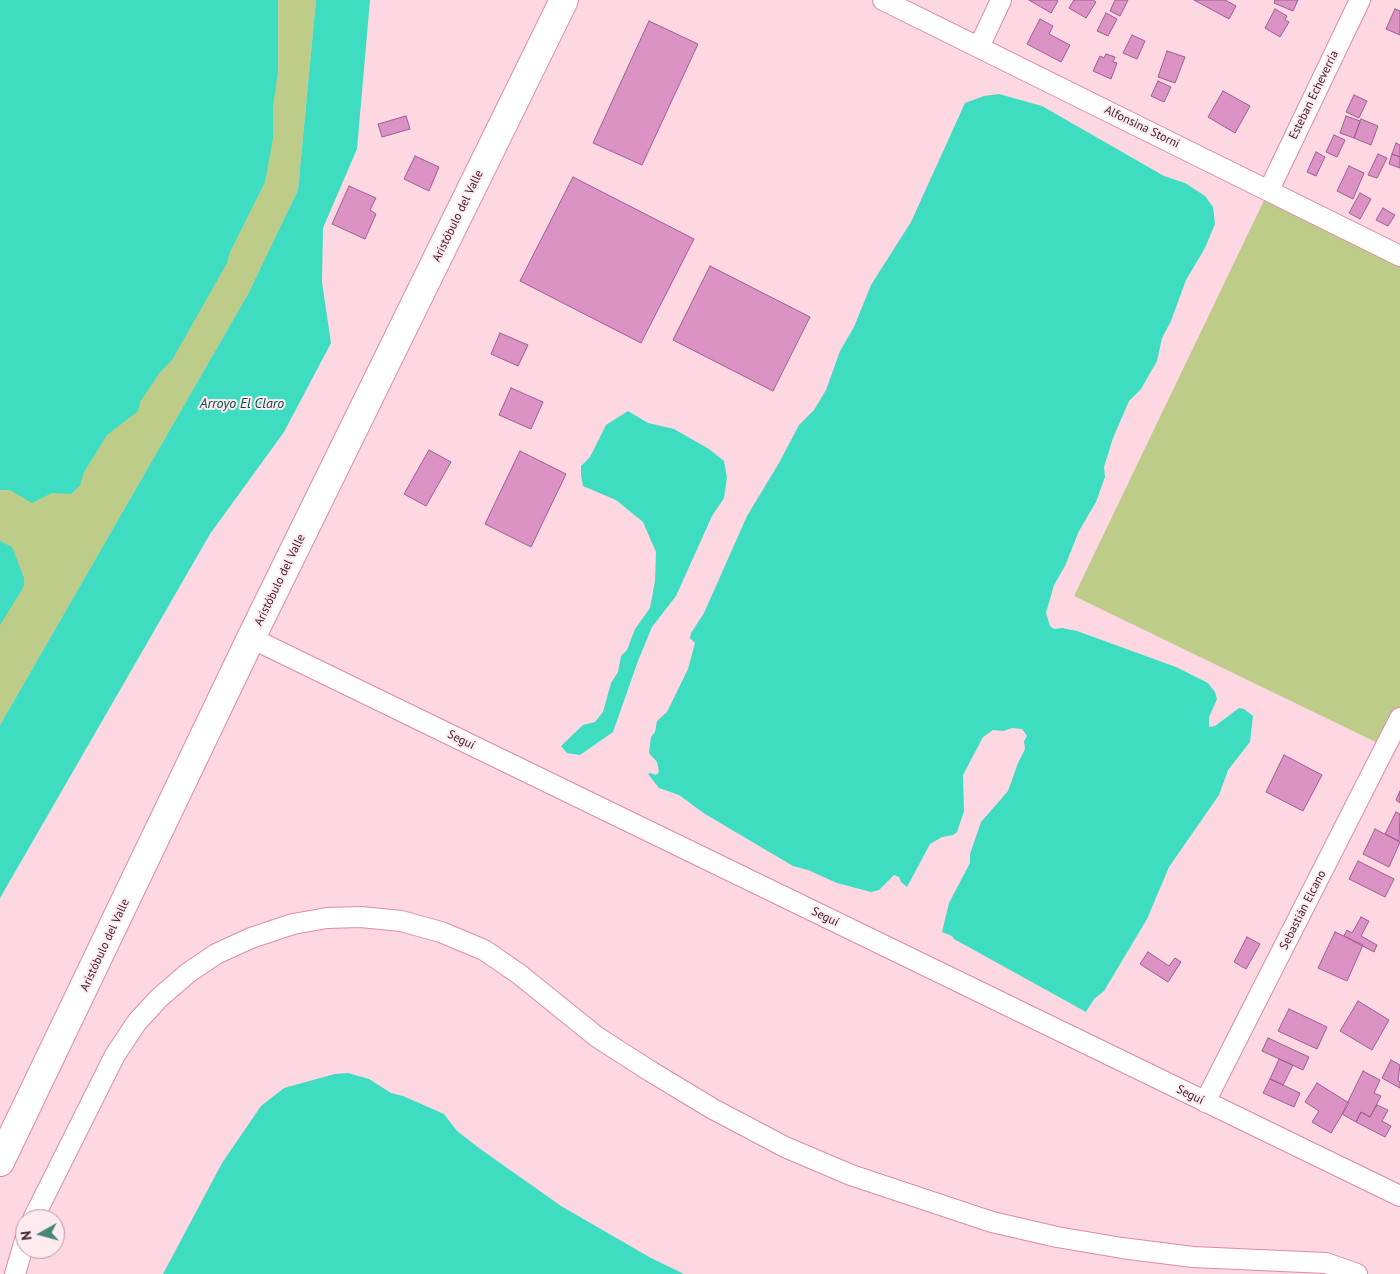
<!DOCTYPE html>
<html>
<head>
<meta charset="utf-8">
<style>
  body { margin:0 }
  #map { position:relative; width:1400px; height:1274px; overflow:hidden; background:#fdd8e3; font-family:"PT Sans",sans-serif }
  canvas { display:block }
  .north { position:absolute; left:15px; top:1209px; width:50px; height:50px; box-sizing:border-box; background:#feebf0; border:1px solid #b39aa2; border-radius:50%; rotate:263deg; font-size:14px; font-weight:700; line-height:20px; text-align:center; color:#43212d }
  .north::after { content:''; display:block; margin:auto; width:18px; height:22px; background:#46897a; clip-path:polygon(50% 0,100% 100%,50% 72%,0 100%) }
</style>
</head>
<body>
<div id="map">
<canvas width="1400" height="1274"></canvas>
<div class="north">N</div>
</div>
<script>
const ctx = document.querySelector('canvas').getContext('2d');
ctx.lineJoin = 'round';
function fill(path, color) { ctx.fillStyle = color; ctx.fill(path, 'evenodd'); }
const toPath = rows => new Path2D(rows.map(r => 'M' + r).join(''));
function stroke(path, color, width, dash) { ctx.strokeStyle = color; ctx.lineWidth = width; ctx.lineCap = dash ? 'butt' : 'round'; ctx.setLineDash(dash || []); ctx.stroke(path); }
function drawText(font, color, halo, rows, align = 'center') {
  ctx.font = font + ' "PT Sans",sans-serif'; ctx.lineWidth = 4; ctx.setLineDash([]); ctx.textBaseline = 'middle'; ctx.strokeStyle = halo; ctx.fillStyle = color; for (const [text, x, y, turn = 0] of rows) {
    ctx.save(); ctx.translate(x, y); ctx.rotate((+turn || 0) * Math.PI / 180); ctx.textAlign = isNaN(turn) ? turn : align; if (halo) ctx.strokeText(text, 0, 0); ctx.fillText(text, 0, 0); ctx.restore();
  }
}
fill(toPath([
  [0,0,316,0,298,190,248,294,0,725],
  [1269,190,1400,256,1400,718,1386,747,1074,596]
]), '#bdcc89');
fill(toPath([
  [0,0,278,0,278,71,273,107,273,138,265,182,230,252,227,263,172,360,160,372,140,402,138,411,107,435,84,472,80,485,71,494,52,493,32,503,10,490,0,490],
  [316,0,370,0,357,149,323,228,322,282,331,343,284,432,210,534,0,898,0,725,248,294,298,190],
  [999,94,1042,106,1164,176,1185,183,1205,196,1213,207,1214,215,1215,224,1205,248,1186,280,1171,321,1162,338,1157,361,1141,389,1129,401,1113,438,1104,467,1105,477,1096,502,1079,531,1065,566,1054,585,1046,613,1050,626,1054,629,1062,628,1077,631,1176,667,1208,683,1215,692,1217,699,1209,717,1209,727,1215,726,1239,708,1244,709,1253,716,1250,742,1228,770,1219,795,1169,867,1147,919,1104,991,1094,999,1086,1012,954,939,952,936,942,932,949,903,970,863,970,854,981,822,1008,791,1018,763,1025,749,1024,741,1027,736,1022,729,1012,728,1003,731,993,730,983,737,963,775,964,811,957,832,953,835,942,837,930,844,907,887,901,882,899,877,894,875,879,890,871,892,837,883,808,870,793,866,705,814,679,795,659,788,648,774,650,773,656,775,659,772,657,762,649,753,651,737,655,732,657,721,667,712,688,669,695,643,690,638,691,633,704,613,747,516,779,463,799,425,814,410,826,390,840,351,854,327,871,285,911,222,965,103,984,96],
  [628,411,648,423,674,429,709,449,724,461,727,478,724,498,712,516,676,596,652,627,638,661,613,732,580,755,567,753,561,746,583,725,595,722,603,712,611,683,618,672,621,656,627,650,635,629,650,608,655,581,656,552,643,522,616,500,583,486,581,475,581,466,590,457,606,425],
  [0,541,12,547,24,578,24,586,0,625],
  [348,1073,369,1079,391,1093,403,1096,444,1114,457,1131,479,1148,561,1206,651,1258,684,1274,163,1274,222,1163,261,1106,284,1088,335,1074]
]), '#3edcc1');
const building = toPath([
  [1029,0,1056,0,1058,1,1051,13,1029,0],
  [1074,0,1093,0,1096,2,1086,18,1069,8,1074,0],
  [1115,0,1128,0,1120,16,1110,11,1115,0],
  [1194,0,1225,0,1236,6,1229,19,1194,0],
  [1275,0,1298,0,1293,11,1274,3,1275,0],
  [1275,9,1287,16,1285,20,1289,22,1280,37,1265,28,1275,9],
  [1395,9,1400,11,1400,35,1386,29,1395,9],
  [1106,13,1117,19,1108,36,1097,31,1106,13],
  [1040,19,1053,26,1049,34,1070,45,1061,62,1027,44,1040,19],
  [649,21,698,44,642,165,593,143,649,21],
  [1132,35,1145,41,1137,59,1123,53,1132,35],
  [1167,51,1185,57,1175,83,1158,77,1167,51],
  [1106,54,1115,57,1113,62,1117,63,1111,79,1093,71,1100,56,1104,58,1106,54],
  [1158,81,1171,87,1164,102,1151,96,1158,81],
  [1223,91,1250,106,1235,133,1208,117,1223,91],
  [1354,95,1367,101,1359,118,1346,112,1354,95],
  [406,116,410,129,382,137,378,124,406,116],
  [1346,116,1360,121,1354,138,1340,133,1346,116],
  [1361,119,1378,126,1371,145,1354,138,1361,119],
  [1334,135,1345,140,1337,157,1326,152,1334,135],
  [1396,143,1400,145,1400,157,1392,154,1396,143],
  [1316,152,1325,157,1316,176,1307,172,1316,152],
  [1378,154,1387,158,1377,178,1368,175,1378,154],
  [1392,154,1400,157,1400,168,1389,164,1392,154],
  [415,156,439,167,429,191,404,179,415,156],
  [1349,166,1364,173,1353,199,1337,191,1349,166],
  [573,177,694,239,641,343,520,281,573,177],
  [349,186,376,198,370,210,376,214,365,239,332,224,349,186],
  [1360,193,1371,199,1360,219,1349,213,1360,193],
  [1383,208,1395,215,1388,226,1376,220,1383,208],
  [710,266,810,317,773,391,673,340,710,266],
  [500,333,528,345,518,366,491,354,500,333],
  [511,388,543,402,531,429,499,415,511,388],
  [429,450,451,462,426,506,404,494,429,450],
  [520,451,566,474,531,547,485,524,520,451],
  [1284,755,1322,775,1303,811,1266,792,1284,755],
  [1400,791,1400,803,1396,800,1400,791],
  [1396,812,1400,814,1399,841,1385,834,1396,812],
  [1375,829,1400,842,1389,867,1363,854,1375,829],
  [1358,861,1394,879,1385,897,1349,879,1358,861],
  [1361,917,1369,921,1361,936,1377,945,1374,952,1344,936,1347,930,1352,933,1361,917],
  [1335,932,1363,945,1347,981,1318,968,1335,932],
  [1247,937,1260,944,1246,969,1234,962,1247,937],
  [1148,952,1169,966,1175,958,1181,962,1168,982,1140,964,1148,952],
  [1358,1001,1389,1020,1372,1050,1340,1031,1358,1001],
  [1289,1009,1327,1027,1317,1049,1278,1031,1289,1009],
  [1268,1038,1309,1057,1303,1070,1262,1051,1268,1038],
  [1279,1059,1293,1065,1283,1085,1270,1079,1279,1059],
  [1391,1060,1400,1065,1398,1081,1400,1082,1400,1088,1382,1078,1391,1060],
  [1363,1071,1380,1080,1374,1093,1381,1096,1370,1117,1361,1112,1356,1122,1342,1114,1363,1071],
  [1270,1079,1300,1093,1294,1107,1263,1093,1270,1079],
  [1317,1083,1349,1103,1331,1133,1312,1122,1319,1111,1305,1102,1317,1083],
  [1377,1105,1388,1110,1382,1121,1391,1126,1385,1137,1356,1122,1361,1112,1370,1117,1377,1105]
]);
fill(building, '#db92c5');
stroke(building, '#a05d8d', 1);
const street = toPath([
  [883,0,1400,256],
  [979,47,1001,0],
  [1269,190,1360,0],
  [251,638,1400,1196],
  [1205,1102,1400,718],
  [33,1219,115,1055,137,1022,159,998,188,973,216,954,251,938,293,924,327,918,361,917,401,921,441,932,484,950,519,974,597,1037,650,1071,713,1109,785,1147,851,1175,992,1222,1057,1237,1122,1248,1193,1257,1326,1263,1357,1274],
  [15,1274,25,1240]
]);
const secondary = toPath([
  [0,1162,251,638,564,0]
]);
stroke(street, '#de8aa7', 22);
stroke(secondary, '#de8aa7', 30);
stroke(street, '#fff', 20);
stroke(secondary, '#fff', 28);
drawText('12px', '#43212d', '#feebf0', [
  ["Esteban Echeverría",1314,95,-64],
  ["Alfonsina Storni",1142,127,26],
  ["Aristóbulo del Valle",458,216,-64],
  ["Aristóbulo del Valle",280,580,-64],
  ["Seguí",461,740,26],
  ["Sebastián Elcano",1303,910,-63],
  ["Seguí",825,917,26],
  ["Aristóbulo del Valle",105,945,-65],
  ["Seguí",1190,1095,26]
]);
drawText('italic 14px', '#054b40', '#feebf0', [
  ["Arroyo El Claro",242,404]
]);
</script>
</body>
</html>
